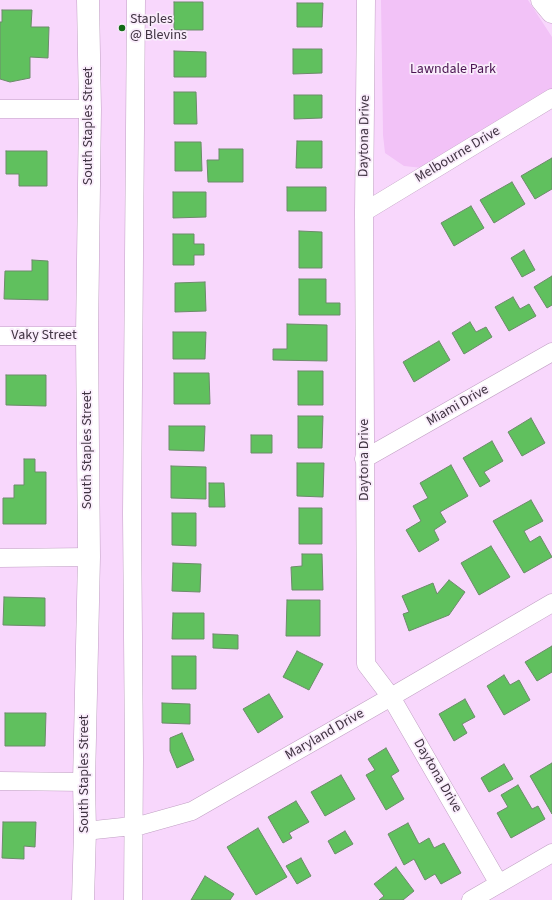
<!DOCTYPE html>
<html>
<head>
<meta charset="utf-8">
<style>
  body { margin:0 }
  canvas { display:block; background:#f8d7fc }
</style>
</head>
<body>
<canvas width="552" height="900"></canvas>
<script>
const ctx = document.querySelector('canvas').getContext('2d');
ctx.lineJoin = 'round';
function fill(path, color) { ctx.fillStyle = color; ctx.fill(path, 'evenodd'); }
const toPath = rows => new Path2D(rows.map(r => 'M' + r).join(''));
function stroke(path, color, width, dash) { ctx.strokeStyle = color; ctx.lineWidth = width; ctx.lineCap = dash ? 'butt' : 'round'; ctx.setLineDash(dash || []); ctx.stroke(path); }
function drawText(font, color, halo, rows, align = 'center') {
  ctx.font = font + ' "Source Sans 3",sans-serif'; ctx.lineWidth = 3.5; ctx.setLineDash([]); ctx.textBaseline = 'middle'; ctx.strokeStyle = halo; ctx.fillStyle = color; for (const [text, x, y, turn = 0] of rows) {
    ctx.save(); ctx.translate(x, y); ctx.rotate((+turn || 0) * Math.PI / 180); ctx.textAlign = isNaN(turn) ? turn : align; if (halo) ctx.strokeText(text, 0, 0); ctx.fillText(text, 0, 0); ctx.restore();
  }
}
fill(toPath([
  [381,0,528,0,552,37,552,92,423,168,404,166,385,153,383,135]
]), '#f2c2f7');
const building = toPath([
  [174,2,203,2,203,30,174,30,174,2],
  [297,3,323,3,322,27,297,27,297,3],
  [2,10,32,10,31,27,49,27,48,58,30,57,30,78,10,82,0,79,0,22,2,22,2,10],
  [293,49,322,49,322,73,293,74,293,49],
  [174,51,206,52,206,77,174,77,174,51],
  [174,92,196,92,197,124,174,124,174,92],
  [294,95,322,95,322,118,294,119,294,95],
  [297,141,322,141,322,168,296,168,297,141],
  [175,142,201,142,202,171,175,171,175,142],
  [219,149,243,149,243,182,208,182,207,160,219,160,219,149],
  [6,151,47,151,47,186,19,186,19,174,6,174,6,151],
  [552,158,552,189,535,199,521,176,552,158],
  [512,182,525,204,494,223,480,200,512,182],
  [287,187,326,187,326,211,287,211,287,187],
  [173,192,206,192,206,217,173,218,173,192],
  [471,206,484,228,454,246,441,223,471,206],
  [299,231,322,232,322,268,299,268,299,231],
  [173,234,194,234,194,244,204,244,204,255,194,255,194,265,173,265,173,234],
  [524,250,535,270,522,277,511,258,524,250],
  [32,260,48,261,48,300,4,299,5,271,32,271,32,260],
  [552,276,552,305,547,308,534,287,552,276],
  [299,279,326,279,326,303,340,303,340,315,299,315,299,279],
  [205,282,206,311,175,312,175,283,205,282],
  [513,297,520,309,529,304,536,316,509,331,495,307,513,297],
  [470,322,476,332,486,327,492,337,464,354,452,333,470,322],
  [287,324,327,325,327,361,273,360,273,349,287,349,287,324],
  [173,332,206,332,205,359,173,359,173,332],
  [439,341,450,360,414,382,403,362,439,341],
  [298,371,323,371,323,405,298,405,298,371],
  [174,373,209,373,210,404,174,404,174,373],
  [6,375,46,375,46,406,6,405,6,375],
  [298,416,323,416,322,448,298,448,298,416],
  [531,418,545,443,522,456,508,432,531,418],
  [169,426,205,426,204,451,169,450,169,426],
  [251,435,272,435,272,453,251,453,251,435],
  [492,441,503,461,484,472,490,481,480,487,463,458,492,441],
  [24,459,35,459,35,472,46,472,46,524,3,524,3,498,14,498,14,485,24,485,24,459],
  [297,463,324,463,323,497,297,496,297,463],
  [451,465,468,496,440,512,446,522,434,530,439,540,419,552,406,530,421,521,413,506,428,498,420,483,451,465],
  [171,466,206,467,206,499,171,498,171,466],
  [209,483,224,483,225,507,209,507,209,483],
  [531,500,543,521,524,531,530,542,540,536,552,557,524,573,493,521,531,500],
  [299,508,322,508,322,544,299,544,299,508],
  [172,513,196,513,196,546,172,545,172,513],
  [491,546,510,577,479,595,461,563,491,546],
  [302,554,322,554,323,590,292,590,291,567,302,566,302,554],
  [173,563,201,564,200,592,172,591,173,563],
  [449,580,465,592,449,615,409,631,403,614,409,612,402,596,433,583,437,594,449,580],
  [4,597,45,598,45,626,3,625,4,597],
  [287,600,320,600,320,636,286,636,287,600],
  [173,613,204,613,204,639,172,639,173,613],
  [213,634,238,635,238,649,213,648,213,634],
  [552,646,552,672,537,681,525,662,552,646],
  [297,651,323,664,309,690,283,677,297,651],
  [172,656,196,656,196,689,172,689,172,656],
  [504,675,510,685,519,680,530,700,504,715,487,686,504,675],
  [269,694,283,717,258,733,243,709,269,694],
  [465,699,475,717,462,724,467,733,454,741,439,714,465,699],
  [162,703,190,704,190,724,162,723,162,703],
  [5,713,46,713,45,746,5,746,5,713],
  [182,733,194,760,177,768,170,751,170,738,182,733],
  [386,748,399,771,391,776,404,799,386,810,366,775,375,770,368,759,386,748],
  [552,763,552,814,530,776,552,763],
  [504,764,513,779,489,792,481,778,504,764],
  [341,775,355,799,325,816,311,792,341,775],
  [518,785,532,809,538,806,545,819,511,838,497,813,508,807,501,795,518,785],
  [296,801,309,822,289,833,292,838,283,843,268,817,296,801],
  [3,822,36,822,35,847,24,846,24,859,2,858,3,822],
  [408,823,419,844,429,838,434,848,444,843,461,873,441,884,435,874,425,880,414,859,404,865,388,834,408,823],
  [258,828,287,877,256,895,227,847,258,828],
  [345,831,353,844,335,854,328,841,345,831],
  [301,858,311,876,297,884,286,866,301,858],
  [396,867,414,891,403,900,379,900,384,896,374,884,396,867],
  [205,876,234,894,230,900,191,900,205,876]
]);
fill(building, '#60c05e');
stroke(building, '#6c8b6a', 1);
const minor = toPath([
  [366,0,364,212,366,664,391,697,499,884],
  [0,109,90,109],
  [364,212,552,98],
  [0,336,87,336],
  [364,459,552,352],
  [0,558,89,557],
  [0,781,84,782],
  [85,831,142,825,192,811,391,697,552,603],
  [133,900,134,759,132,514,136,0],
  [471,900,552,853]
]);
const tertiary = toPath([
  [542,0,552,12]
]);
const primary = toPath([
  [83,900,85,831,84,782,89,557,87,336,90,109,88,0]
]);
stroke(minor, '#c0a0c3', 19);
stroke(tertiary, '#c0a0c3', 23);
stroke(primary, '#c0a0c3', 23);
stroke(minor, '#fff', 18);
stroke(tertiary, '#fff', 22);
stroke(primary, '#fff', 22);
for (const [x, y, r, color] of [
  [122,28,4,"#116b15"]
]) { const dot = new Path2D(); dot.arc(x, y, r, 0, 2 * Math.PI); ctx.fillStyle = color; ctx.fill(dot); stroke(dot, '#f9ecfb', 1.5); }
drawText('14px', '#403342', '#f9ecfb', [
  ["Staples",130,20],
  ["@ Blevins",130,36]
], 'left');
drawText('14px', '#4b1552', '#f9ecfb', [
  ["Lawndale Park",453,70]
]);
drawText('14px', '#403342', '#f9ecfb', [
  ["South Staples Street",89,126,-90],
  ["Daytona Drive",365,136,-89],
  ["Melbourne Drive",458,155,-31],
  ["Vaky Street",44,336],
  ["Miami Drive",458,406,-30],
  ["South Staples Street",88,450,-90],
  ["Daytona Drive",365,460,-90],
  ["Maryland Drive",325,735,-30],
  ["South Staples Street",85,774,-90],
  ["Daytona Drive",437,776,60]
]);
</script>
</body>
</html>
